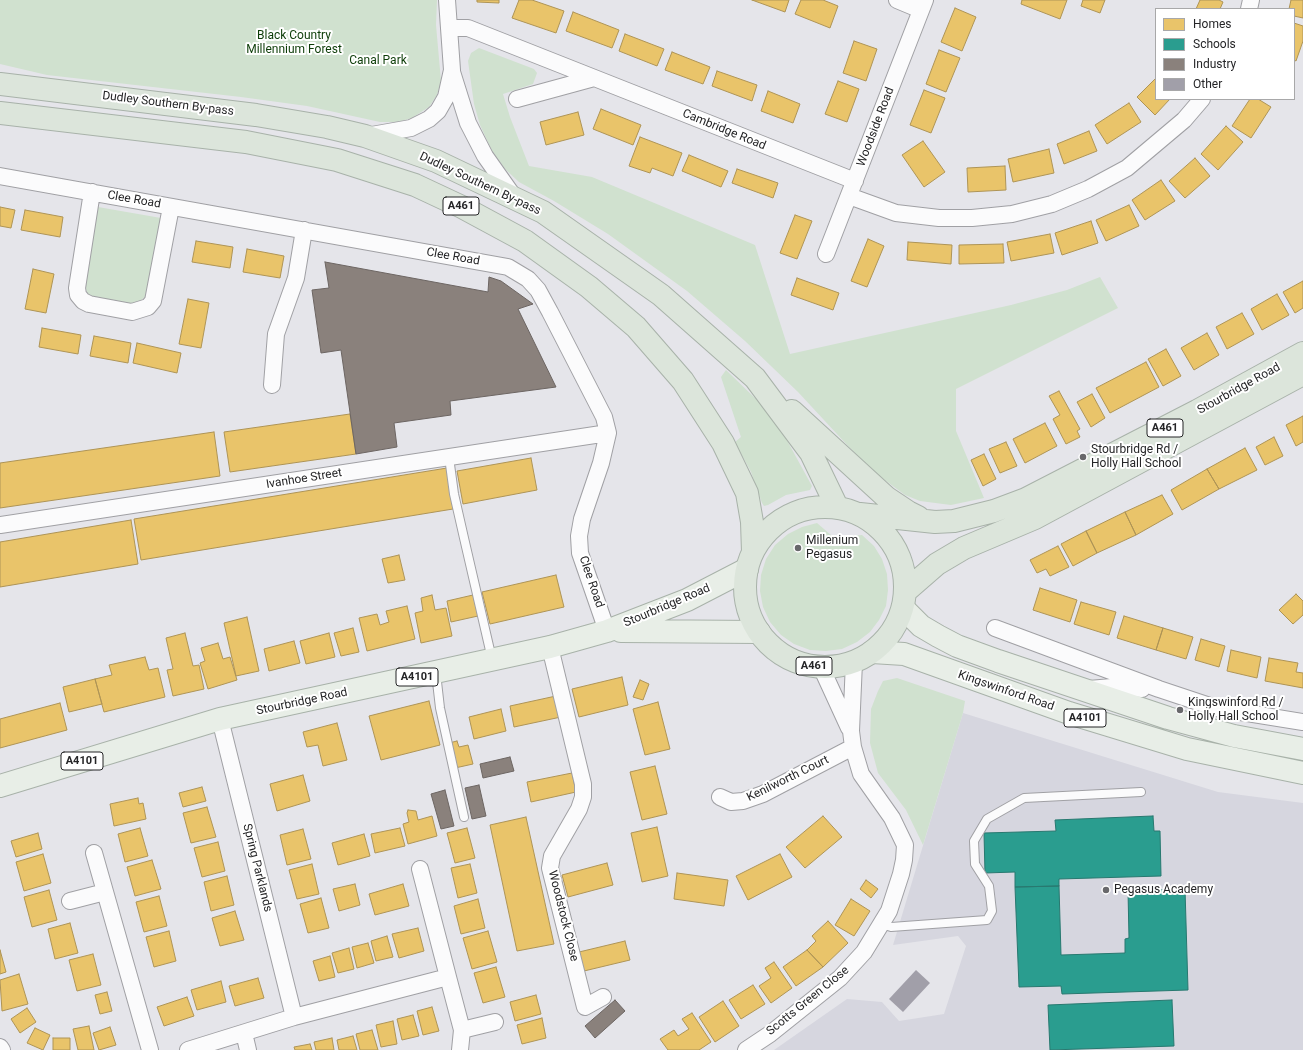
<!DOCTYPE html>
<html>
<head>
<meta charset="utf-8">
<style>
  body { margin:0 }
  #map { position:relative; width:1303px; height:1050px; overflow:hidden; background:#e5e5ea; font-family:Roboto,sans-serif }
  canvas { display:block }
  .legend { position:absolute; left:1155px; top:8px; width:140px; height:92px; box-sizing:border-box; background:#fff; border:1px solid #a8a8a9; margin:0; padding:5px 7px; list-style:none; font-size:12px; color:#252527 }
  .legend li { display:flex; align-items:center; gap:8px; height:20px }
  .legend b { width:20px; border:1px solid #a8a8a9 }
</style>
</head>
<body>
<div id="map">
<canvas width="1303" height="1050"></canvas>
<ul class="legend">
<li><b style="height:11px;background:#e9c46a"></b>Homes</li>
<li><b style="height:11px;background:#2a9d8f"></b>Schools</li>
<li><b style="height:11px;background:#8a817c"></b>Industry</li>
<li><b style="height:11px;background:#a19fa9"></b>Other</li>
</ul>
</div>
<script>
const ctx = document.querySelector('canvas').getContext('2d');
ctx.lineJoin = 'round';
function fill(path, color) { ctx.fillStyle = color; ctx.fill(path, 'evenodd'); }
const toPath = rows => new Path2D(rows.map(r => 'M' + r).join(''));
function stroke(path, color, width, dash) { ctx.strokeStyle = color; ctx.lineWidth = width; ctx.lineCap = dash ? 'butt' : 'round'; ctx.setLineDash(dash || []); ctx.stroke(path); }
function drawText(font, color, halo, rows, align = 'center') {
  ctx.font = font + ' Roboto,sans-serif'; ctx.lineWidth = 4; ctx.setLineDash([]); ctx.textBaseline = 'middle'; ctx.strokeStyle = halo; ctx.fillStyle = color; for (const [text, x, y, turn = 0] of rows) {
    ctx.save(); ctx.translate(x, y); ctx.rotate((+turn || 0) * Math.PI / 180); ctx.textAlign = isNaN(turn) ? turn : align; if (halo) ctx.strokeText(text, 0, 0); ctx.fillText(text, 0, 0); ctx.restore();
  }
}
fill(toPath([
  [963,713,1218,792,1303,803,1303,1050,774,1050,847,999,882,1002,899,1021,944,1014,966,946,958,936,893,945]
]), '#d6d6df');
fill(toPath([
  [0,0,437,0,436,25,441,81,437,95,429,107,412,118,398,122,380,122,307,106,241,97,47,75,0,64],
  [479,48,534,69,537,73,533,84,503,94,510,117,529,166,592,177,755,245,790,354,1011,305,1067,290,1100,277,1118,308,956,389,956,431,984,498,951,505,920,501,905,495,878,475,849,447,798,392,745,341,687,291,608,234,554,201,519,182,505,169,492,151,480,125,474,104,468,61,471,53],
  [98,207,161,218,145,297,135,305,91,297,87,293,85,285],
  [726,370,756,399,778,424,812,486,810,490,786,495,768,505,764,506,762,503,751,472,735,442,741,437,721,377],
  [817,523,831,535,839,537,862,535,874,546,882,559,887,574,888,590,886,606,879,620,870,632,857,642,842,649,826,651,810,650,794,644,781,635,770,622,763,607,760,591,761,575,766,559,775,545,788,534,802,527],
  [897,678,965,701,963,713,923,845,906,810,878,773,870,743,871,709,878,691,883,681]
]), '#d0e1cf');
const homes = toPath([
  [477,0,499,0,499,3,477,2,477,0],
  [519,0,532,0,564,11,556,33,512,18,519,0],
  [752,0,789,0,785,12,752,0],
  [801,0,823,0,838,6,830,28,795,14,801,0],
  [1022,0,1067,0,1060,19,1021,4,1022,0],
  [1083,0,1105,0,1100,13,1081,6,1083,0],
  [1200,0,1219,0,1223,2,1220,9,1196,9,1200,0],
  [1291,0,1303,0,1303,18,1294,16,1294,9,1289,9,1291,0],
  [955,8,976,17,962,51,941,42,955,8],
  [573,12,619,30,612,48,566,31,573,12],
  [1294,23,1303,26,1303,41,1296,61,1294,60,1294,23],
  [625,34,664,49,657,66,619,51,625,34],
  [854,41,877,49,866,81,843,73,854,41],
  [939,50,960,58,946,92,926,84,939,50],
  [672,52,710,67,703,84,665,70,672,52],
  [717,71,757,85,752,101,712,86,717,71],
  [1156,78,1156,99,1170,99,1155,115,1137,97,1156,78],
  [838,81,859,89,847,122,825,114,838,81],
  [924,90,945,98,931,133,910,125,924,90],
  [768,91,800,104,793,123,761,111,768,91],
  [1250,99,1258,99,1271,107,1251,138,1232,126,1250,99],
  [1129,103,1141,122,1107,144,1095,125,1129,103],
  [601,109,641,125,633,145,593,129,601,109],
  [578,112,584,135,546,145,540,122,578,112],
  [1226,126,1243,142,1218,170,1201,154,1226,126],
  [1089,131,1097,151,1064,164,1057,144,1089,131],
  [640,137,682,153,673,176,652,168,650,173,629,166,640,137],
  [923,141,945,172,924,187,902,155,923,141],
  [1049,149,1054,173,1013,182,1008,159,1049,149],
  [689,155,728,171,721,187,682,171,689,155],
  [1195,158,1210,176,1185,198,1169,181,1195,158],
  [1005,166,1006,190,968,192,967,168,1005,166],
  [737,169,778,183,773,198,732,183,737,169],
  [1161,180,1175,201,1145,220,1132,200,1161,180],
  [1129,205,1139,226,1106,241,1096,220,1129,205],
  [0,207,15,210,11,228,0,226,0,207],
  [25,210,63,217,60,237,21,230,25,210],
  [795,215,812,221,797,259,780,253,795,215],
  [1091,221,1098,243,1062,255,1055,233,1091,221],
  [1050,234,1054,253,1011,261,1007,242,1050,234],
  [868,239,884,246,867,287,851,281,868,239],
  [196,241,233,247,230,268,192,262,196,241],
  [908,242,952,245,951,264,907,260,908,242],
  [1003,244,1004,263,959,264,959,245,1003,244],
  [247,249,284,256,280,278,243,272,247,249],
  [33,269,54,274,46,313,25,309,33,269],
  [797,278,839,293,833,310,791,295,797,278],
  [1303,281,1303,308,1295,313,1283,292,1303,281],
  [1277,294,1289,315,1262,330,1251,309,1277,294],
  [188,299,209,303,201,348,179,344,188,299],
  [1242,313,1254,334,1227,349,1216,327,1242,313],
  [42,328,81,335,78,354,39,347,42,328],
  [1207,333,1219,355,1194,370,1181,348,1207,333],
  [94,336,131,343,128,363,90,356,94,336],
  [137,343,181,353,177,373,133,363,137,343],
  [1166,349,1181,376,1163,386,1148,359,1166,349],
  [1146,362,1159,387,1110,413,1096,388,1146,362],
  [1059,391,1080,429,1077,431,1080,437,1066,444,1053,419,1060,415,1049,396,1059,391],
  [1092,394,1105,418,1091,427,1077,402,1092,394],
  [350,414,356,454,230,472,224,432,350,414],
  [1303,416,1303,442,1296,446,1286,425,1303,416],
  [1045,423,1057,446,1025,463,1013,439,1045,423],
  [214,432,220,476,0,508,0,463,214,432],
  [1274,437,1283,456,1265,465,1256,447,1274,437],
  [1006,442,1017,466,1000,473,989,449,1006,442],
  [1245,448,1257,470,1219,489,1207,469,1245,448],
  [984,454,996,479,983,486,971,460,984,454],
  [531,458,537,490,463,504,457,471,531,458],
  [447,468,453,509,141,560,134,519,447,468],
  [1207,469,1219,489,1182,510,1171,490,1207,469],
  [1162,495,1173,514,1136,535,1125,512,1162,495],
  [1125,512,1136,535,1097,553,1086,531,1125,512],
  [131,520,138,564,0,587,0,542,131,520],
  [1086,531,1097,553,1073,566,1061,544,1086,531],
  [1058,546,1069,567,1050,576,1046,569,1037,573,1030,560,1058,546],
  [399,555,405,580,388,583,382,559,399,555],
  [556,575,564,607,490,624,482,592,556,575],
  [1040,588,1077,600,1070,622,1033,610,1040,588],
  [1296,594,1303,601,1303,615,1293,624,1279,610,1296,594],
  [432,595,435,610,446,608,452,636,421,643,415,613,423,611,421,598,432,595],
  [473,595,478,616,451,622,447,601,473,595],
  [1081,602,1116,612,1109,635,1074,624,1081,602],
  [407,606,415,639,367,651,359,618,377,614,380,625,389,622,386,611,407,606],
  [1124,616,1163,628,1156,650,1117,638,1124,616],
  [247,617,259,671,236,676,224,623,247,617],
  [353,628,359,652,341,656,334,633,353,628],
  [1163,628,1193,637,1186,659,1156,650,1163,628],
  [185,633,193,666,199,665,204,689,173,696,167,670,173,669,166,638,185,633],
  [329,633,335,657,306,664,300,641,329,633],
  [1201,639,1225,646,1219,667,1195,660,1201,639],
  [294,641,300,663,269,671,264,649,294,641],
  [218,643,223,659,230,657,237,680,208,689,200,663,205,661,201,648,218,643],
  [1231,650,1261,657,1257,678,1227,671,1231,650],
  [145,657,149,670,158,668,165,697,104,712,95,679,112,675,109,665,145,657],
  [1269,658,1298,663,1296,672,1303,673,1303,688,1265,681,1269,658],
  [622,677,628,705,579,717,572,689,622,677],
  [95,679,102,704,69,712,63,687,95,679],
  [640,680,649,684,643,700,633,697,640,680],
  [556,696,561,717,514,727,510,706,556,696],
  [429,701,440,745,381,760,369,716,429,701],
  [658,702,670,749,645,755,633,709,658,702],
  [60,703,67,730,0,748,0,719,60,703],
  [501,709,506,731,474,739,469,717,501,709],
  [337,723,347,760,323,766,318,745,307,747,303,732,337,723],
  [457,741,459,747,468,745,473,764,455,768,449,743,457,741],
  [655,766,667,814,642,820,630,772,655,766],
  [572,773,576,792,531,802,527,782,572,773],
  [303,775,310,801,277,811,270,784,303,775],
  [202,787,206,801,183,807,179,793,202,787],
  [138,798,139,804,143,803,146,819,114,826,110,804,138,798],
  [207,807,216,837,191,843,183,813,207,807],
  [408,810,416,811,418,820,432,816,437,836,408,844,403,824,409,822,407,813,408,810],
  [823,816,842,837,805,868,786,847,823,816],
  [526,817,554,944,517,951,490,825,526,817],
  [657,827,668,876,642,882,631,833,657,827],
  [140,828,148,856,125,862,118,834,140,828],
  [400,828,405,846,375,853,371,834,400,828],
  [467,828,475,858,455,863,447,833,467,828],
  [303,829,311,859,287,865,280,835,303,829],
  [38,833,42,849,16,857,11,841,38,833],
  [364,834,370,856,338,865,332,843,364,834],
  [218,842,225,871,202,877,194,848,218,842],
  [43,854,51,883,24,891,16,862,43,854],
  [780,854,792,877,748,900,736,876,780,854],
  [152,860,161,889,135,896,127,867,152,860],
  [607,863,613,885,568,897,562,875,607,863],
  [312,864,319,894,297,899,289,870,312,864],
  [470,864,477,893,458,898,451,868,470,864],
  [677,873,728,880,724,906,674,899,677,873],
  [227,876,234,905,211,911,204,882,227,876],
  [866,880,878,889,871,898,860,889,866,880],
  [355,884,360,905,339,911,333,889,355,884],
  [403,884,409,906,375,915,369,894,403,884],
  [49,890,57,920,32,927,24,897,49,890],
  [159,896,167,926,144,932,136,902,159,896],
  [321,898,329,928,308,933,300,904,321,898],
  [478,899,485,928,461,934,454,906,478,899],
  [851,899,870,911,854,936,835,925,851,899],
  [235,911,244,940,220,946,212,918,235,911],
  [828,921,848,943,823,967,807,950,816,941,812,936,828,921],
  [70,923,78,953,55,959,48,929,70,923],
  [418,928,424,951,399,958,392,934,418,928],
  [169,931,176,961,154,967,146,937,169,931],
  [488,931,497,962,472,969,463,938,488,931],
  [387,936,393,957,376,961,371,941,387,936],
  [625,941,630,960,584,971,579,952,625,941],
  [368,943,374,963,357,968,352,947,368,943],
  [349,948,354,969,338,973,332,953,349,948],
  [0,950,6,972,0,974,0,950],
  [807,950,823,967,796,986,783,967,807,950],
  [93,954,101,985,77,991,69,960,93,954],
  [330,956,335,977,319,981,313,961,330,956],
  [774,962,792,988,771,1003,759,986,771,978,765,968,774,962],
  [496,967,505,997,483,1003,474,973,496,967],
  [19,974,28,1004,2,1011,0,980,19,974],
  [258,978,264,998,235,1006,229,986,258,978],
  [221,981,226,1002,197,1010,191,990,221,981],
  [753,985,765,1004,741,1019,729,1000,753,985],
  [107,992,112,1011,100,1014,95,995,107,992],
  [536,995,541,1014,515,1021,510,1002,536,995],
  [187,997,194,1016,164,1026,157,1007,187,997],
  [723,1001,739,1026,715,1042,699,1017,723,1001],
  [432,1007,439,1031,423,1035,417,1011,432,1007],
  [27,1008,36,1022,20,1033,11,1019,27,1008],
  [692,1013,711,1042,699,1050,668,1050,660,1039,674,1030,678,1036,689,1029,682,1019,692,1013],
  [413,1015,419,1036,402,1040,397,1019,413,1015],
  [542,1018,546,1038,522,1044,517,1025,542,1018],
  [393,1021,397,1044,381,1047,376,1025,393,1021],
  [89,1026,94,1050,78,1050,73,1029,89,1026],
  [110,1027,116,1045,99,1050,93,1033,110,1027],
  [35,1028,50,1035,43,1050,27,1043,35,1028],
  [372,1030,378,1050,360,1050,356,1034,372,1030],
  [353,1036,357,1050,339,1050,337,1040,353,1036],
  [53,1038,70,1038,70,1050,53,1050,53,1038],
  [332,1038,334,1050,316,1050,314,1042,332,1038],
  [310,1044,312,1050,295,1050,294,1047,310,1044]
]);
fill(homes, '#e9c46a');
stroke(homes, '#ae9456', 1);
const schools = toPath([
  [1153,816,1154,831,1160,831,1161,876,1059,879,1059,886,1015,887,1015,872,985,873,984,833,1056,831,1055,820,1153,816],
  [1059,886,1061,955,1125,953,1125,939,1129,938,1128,891,1185,889,1188,990,1062,994,1061,986,1019,987,1015,887,1059,886],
  [1172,1000,1174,1046,1050,1050,1048,1005,1172,1000]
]);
fill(schools, '#2a9d8f');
stroke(schools, '#287970', 1);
const industry = toPath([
  [325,262,488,292,489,277,501,281,533,304,518,309,556,387,450,401,451,415,394,423,397,447,356,454,341,350,321,353,312,290,329,288,325,262],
  [510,757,514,771,483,778,480,764,510,757],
  [479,785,486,816,472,819,465,788,479,785],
  [445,790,454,826,441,829,431,794,445,790],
  [615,1000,625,1011,595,1038,585,1026,615,1000]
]);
fill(industry, '#8a817c');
stroke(industry, '#6c6562', 1);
fill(toPath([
  [916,970,930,983,903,1012,889,999]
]), '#a19fa9');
const lane = toPath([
  [449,457,454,494,464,538,492,659],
  [436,673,440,708,464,817],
  [881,924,891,927,987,920,992,911,989,886,975,864,974,841,987,819,1024,798,1141,792]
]);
const street = toPath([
  [897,0,921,10],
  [1249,9,1251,0],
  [450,28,468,28,855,181],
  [452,72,468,123,485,156,514,197],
  [517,99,594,78],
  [366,136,411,128,429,119,438,111,446,97,452,70,447,0],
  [0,176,508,267,528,279,538,290,550,312,604,417,608,433,601,463,582,519,579,536,580,553,607,631],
  [92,192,77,288,78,295,83,301,89,304,132,312,148,307,153,301,171,207],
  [849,196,896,213,939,218,972,218,1012,214,1052,204,1088,189,1127,168,1184,120,1202,99],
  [826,254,925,0],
  [272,385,276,334,296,278,304,230],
  [0,525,608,433],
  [995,628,1159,689,1216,708,1303,722],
  [550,647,583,784,583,797,579,809,552,856,550,868,585,1007,603,997],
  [821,667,849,728],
  [1089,689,1112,687,1142,689],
  [220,719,294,1017],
  [720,797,731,802,743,801,763,794,853,747],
  [94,853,150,1050],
  [70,901,105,892],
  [448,977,462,1030,460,1050],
  [462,1030,495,1022],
  [244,1033,248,1050],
  [0,1047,2,1050],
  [188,1050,294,1017,448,977,420,869],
  [746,1050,770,1034,840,978,864,952,889,911,901,874,904,860,905,845,892,818,861,774,853,747,851,731,854,662]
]);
const primary = toPath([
  [903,608,921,626,938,636,957,646,998,661,1168,718,1234,736,1303,749],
  [621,631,759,632],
  [872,652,904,654,1069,713,1187,749,1303,773],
  [0,786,220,719,550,647,607,631,687,600,747,569]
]);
const highway = toPath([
  [0,84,256,115,327,127,365,136,436,161,543,212,661,295,755,378,811,453,837,507],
  [0,113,246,142,337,160,415,185,462,207,525,241,589,287,636,327,683,381,723,443,747,493,752,522,753,552],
  [792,411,887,498,908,512,918,517],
  '745 587a80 80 0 1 1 160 0a80 80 0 1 1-160 0Z',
  [860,514,935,522,954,521,994,511,1026,499,1197,411,1303,353],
  [906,591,937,564,964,548,1035,518,1303,374]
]);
stroke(lane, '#a0a0a4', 10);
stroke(street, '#a0a0a4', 18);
stroke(primary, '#a8b2a9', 24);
stroke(highway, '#a8b2a9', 24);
stroke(lane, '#fbfbfc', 8);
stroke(street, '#fbfbfc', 16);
stroke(primary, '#e8eee7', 22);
stroke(highway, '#dce5db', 22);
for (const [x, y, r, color] of [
  [1083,457,4,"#68686b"],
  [798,548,4,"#68686b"],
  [1180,710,4,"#68686b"],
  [1106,890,4,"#68686b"]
]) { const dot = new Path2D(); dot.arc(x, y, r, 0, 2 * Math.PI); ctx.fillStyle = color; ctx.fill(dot); stroke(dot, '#fff', 1.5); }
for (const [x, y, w] of [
  [461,206,36],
  [1165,428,36],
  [814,666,36],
  [417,677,42],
  [1085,718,42],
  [82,761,42]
]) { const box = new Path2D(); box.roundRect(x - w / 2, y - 9, w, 18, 3); ctx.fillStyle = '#fff'; ctx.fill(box); stroke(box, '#252527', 1); }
drawText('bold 11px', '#252527', null, [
  ["A461",461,206],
  ["A461",1165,428],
  ["A461",814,666],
  ["A4101",417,677],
  ["A4101",1085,718],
  ["A4101",82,761]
]);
drawText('12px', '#0c3c07', '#fff', [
  ["Black Country",294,36],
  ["Millennium Forest",294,50],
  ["Canal Park",378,61]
]);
drawText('12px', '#252527', '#fff', [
  ["Dudley Southern By-pass",168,104,7],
  ["Woodside Road",876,127,-69],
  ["Cambridge Road",724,130,22],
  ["Dudley Southern By-pass",480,184,25],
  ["Clee Road",134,200,10],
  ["Clee Road",453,257,10],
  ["Stourbridge Road",1239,389,-29],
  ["Ivanhoe Street",304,479,-9],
  ["Clee Road",591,582,71],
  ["Stourbridge Road",667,606,-23],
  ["Kingswinford Road",1006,691,19],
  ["Stourbridge Road",302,702,-12],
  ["Kenilworth Court",788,779,-26],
  ["Spring Parklands",257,868,76],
  ["Woodstock Close",563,916,76],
  ["Scotts Green Close",808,1001,-39]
]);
drawText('12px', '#252527', '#fff', [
  ["Stourbridge Rd /",1091,450],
  ["Holly Hall School",1091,464],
  ["Millenium",806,541],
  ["Pegasus",806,555],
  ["Kingswinford Rd /",1188,703],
  ["Holly Hall School",1188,717],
  ["Pegasus Academy",1114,890]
], 'left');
</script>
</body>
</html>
